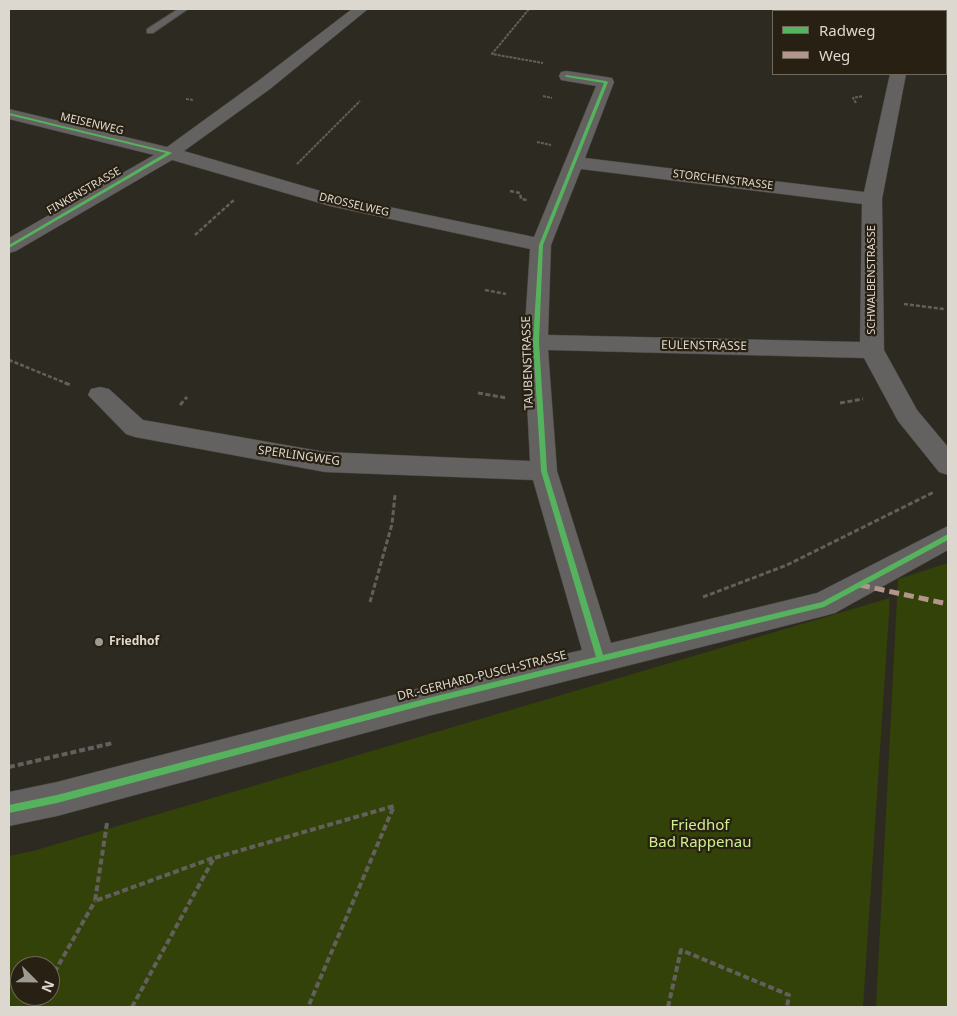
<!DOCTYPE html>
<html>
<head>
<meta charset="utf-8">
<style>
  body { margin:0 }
  #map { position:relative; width:957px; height:1016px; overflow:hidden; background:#2d2a22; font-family:"Noto Sans",sans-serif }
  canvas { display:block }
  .frame { position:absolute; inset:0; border:10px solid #ddd8cf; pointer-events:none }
  .legend { position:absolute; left:772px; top:10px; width:175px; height:65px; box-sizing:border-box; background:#282113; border:1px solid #706a5e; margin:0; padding:6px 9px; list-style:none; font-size:15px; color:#ddd8cf }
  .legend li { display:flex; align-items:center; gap:10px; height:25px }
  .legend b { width:25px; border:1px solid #706a5e }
  .north { position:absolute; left:10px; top:956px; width:50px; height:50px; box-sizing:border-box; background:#282113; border:1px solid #706a5e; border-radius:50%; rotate:113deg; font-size:14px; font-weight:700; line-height:20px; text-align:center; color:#ddd8cf }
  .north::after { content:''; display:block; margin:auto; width:18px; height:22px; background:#9f9b92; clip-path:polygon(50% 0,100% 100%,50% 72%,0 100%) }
</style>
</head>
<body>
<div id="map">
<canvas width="957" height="1016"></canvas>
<div class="frame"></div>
<ul class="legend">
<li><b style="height:6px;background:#56b35d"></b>Radweg</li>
<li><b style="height:6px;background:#b2968c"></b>Weg</li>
</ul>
<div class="north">N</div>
</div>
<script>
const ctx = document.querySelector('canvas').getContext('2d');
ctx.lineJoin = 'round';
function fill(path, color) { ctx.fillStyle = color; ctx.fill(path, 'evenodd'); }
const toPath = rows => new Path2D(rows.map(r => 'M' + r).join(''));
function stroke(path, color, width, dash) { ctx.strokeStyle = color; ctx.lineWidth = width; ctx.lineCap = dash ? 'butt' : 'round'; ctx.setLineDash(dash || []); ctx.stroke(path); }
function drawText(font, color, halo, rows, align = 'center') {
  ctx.font = font + ' "Noto Sans",sans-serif'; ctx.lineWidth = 4.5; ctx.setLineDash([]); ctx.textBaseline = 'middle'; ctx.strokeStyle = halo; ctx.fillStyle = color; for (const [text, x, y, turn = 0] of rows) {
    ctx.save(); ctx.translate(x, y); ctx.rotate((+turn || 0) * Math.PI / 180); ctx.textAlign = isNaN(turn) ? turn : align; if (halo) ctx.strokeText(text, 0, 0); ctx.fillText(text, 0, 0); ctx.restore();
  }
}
fill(toPath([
  [948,563,948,1007,876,1007,898,579],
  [890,598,863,1007,9,1007,9,856,33,851],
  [20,966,50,966,50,996,20,996]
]), '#334208');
const lane = toPath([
  [178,9,188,9,153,33,147,33,147,29,178,9]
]);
const street = toPath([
  [352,9,368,9,270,89,184,151,341,197,534,237,596,86,561,80,559,76,561,72,567,71,606,77,612,78,614,82,585,158,864,192,890,74,906,74,882,199,884,350,917,410,948,447,948,475,939,472,898,421,864,358,548,350,557,471,611,643,817,593,948,526,948,550,835,613,824,616,428,716,57,816,9,826,9,792,57,782,428,686,582,650,533,480,325,472,135,437,126,434,88,395,91,389,100,387,109,389,143,420,325,452,530,461,524,342,530,249,330,206,172,160,16,251,9,253,9,238,154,155,9,119,9,109,167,147,258,81,352,9],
  [581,169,862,204,860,342,548,335,551,245,581,169],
  [821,9,856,9,858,11,822,11,821,9],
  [946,16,948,17,948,27,946,26,946,16]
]);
stroke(lane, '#48453f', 2);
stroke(street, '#48453f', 1);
stroke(toPath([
  [529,9,492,54,543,63],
  [543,96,552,98],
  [186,99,194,100],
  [856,103,853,98,863,96],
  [537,142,551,145],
  [297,164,360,101]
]), '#62605c', 2, [3, 1]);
stroke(toPath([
  [510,191,520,193,521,199,527,200],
  [195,235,235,199],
  [485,290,506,294],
  [904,304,944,309],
  [9,360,68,384]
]), '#62605c', 2.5, [4, 2]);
stroke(toPath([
  [65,383,71,385],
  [478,393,507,398],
  [840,403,863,399],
  [180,405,187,397],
  [703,597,787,565,934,492],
  [370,602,392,524,395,495]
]), '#62605c', 3, [5, 2.5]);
stroke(toPath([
  [9,767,113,743],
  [107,823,95,901,213,858],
  [50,980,95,901],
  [35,1007,41,996],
  [132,1007,214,858,394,806,308,1007],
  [668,1007,681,950,789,995,787,1007]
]), '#62605c', 4, [6, 3]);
fill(lane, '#646260');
fill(street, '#646260');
stroke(toPath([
  [946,12,948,10]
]), '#b2968c', 3, [6, 3]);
stroke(toPath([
  [860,585,948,604]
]), '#b2968c', 5, [10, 5]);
fill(toPath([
  [566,75,606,81,608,82,543,245,539,342,547,471,603,655,822,602,948,534,948,540,824,607,428,704,57,803,9,813,9,805,57,795,428,698,596,657,541,471,533,342,539,245,604,83,567,77,565,76,566,75],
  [9,113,170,152,172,153,9,248,9,245,166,153,9,115,9,113]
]), '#56b35d');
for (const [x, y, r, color] of [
  [99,642,5,"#9f9b92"]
]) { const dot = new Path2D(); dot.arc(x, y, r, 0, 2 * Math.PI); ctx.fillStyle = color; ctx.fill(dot); stroke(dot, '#282113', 2); }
drawText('11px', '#ddd8cf', '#282113', [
  ["MEISENWEG",92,124,13],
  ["STORCHENSTRASSE",723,180,7],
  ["FINKENSTRASSE",84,191,-30],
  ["DROSSELWEG",354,205,13],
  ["SCHWALBENSTRASSE",872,280,-90]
]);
drawText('12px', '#ddd8cf', '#282113', [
  ["EULENSTRASSE",704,346,1],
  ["TAUBENSTRASSE",528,363,-92],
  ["SPERLINGWEG",299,456,8],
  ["DR.-GERHARD-PUSCH-STRASSE",482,676,-14]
]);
drawText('bold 12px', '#ddd8cf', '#282113', [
  ["Friedhof",109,642]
], 'left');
drawText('15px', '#cdef8d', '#282113', [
  ["Friedhof",700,826],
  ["Bad Rappenau",700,843]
]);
</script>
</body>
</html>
